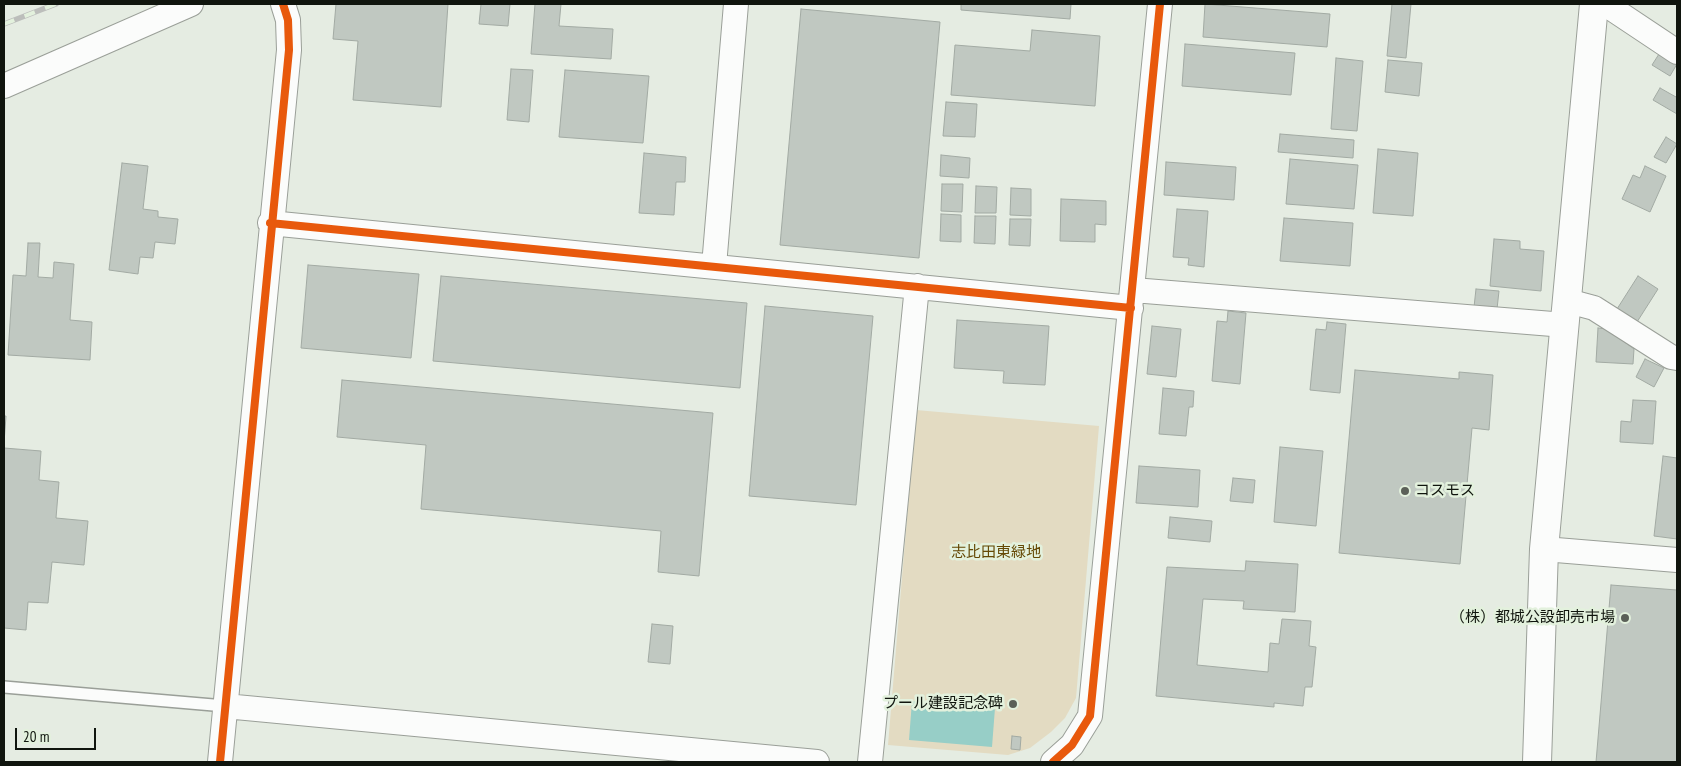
<!DOCTYPE html>
<html>
<head>
<meta charset="utf-8">
<style>
  body { margin:0 }
  #map { position:relative; width:1681px; height:766px; overflow:hidden; background:#e5ece2; font-family:"PT Sans Narrow",sans-serif }
  canvas { display:block }
  .frame { position:absolute; inset:0; border:5px solid #10150e; pointer-events:none }
  .scale { position:absolute; left:15px; top:728px; width:81px; height:22px; box-sizing:border-box; border:2px solid #10150e; border-top:0; padding-left:6px; font-size:15px; line-height:18px; white-space:nowrap; color:#10150e; -webkit-text-stroke:4px #e3f1dd; paint-order:stroke }
</style>
</head>
<body>
<div id="map">
<canvas width="1681" height="766"></canvas>
<div class="frame"></div>
<div class="scale">20 m</div>
</div>
<script>
const ctx = document.querySelector('canvas').getContext('2d');
ctx.lineJoin = 'round';
function fill(path, color) { ctx.fillStyle = color; ctx.fill(path, 'evenodd'); }
const toPath = rows => new Path2D(rows.map(r => 'M' + r).join(''));
function stroke(path, color, width, dash) { ctx.strokeStyle = color; ctx.lineWidth = width; ctx.lineCap = dash ? 'butt' : 'round'; ctx.setLineDash(dash || []); ctx.stroke(path); }
function drawText(font, color, halo, rows, align = 'center') {
  ctx.font = font + ' "PT Sans Narrow","Noto Sans JP",sans-serif'; ctx.lineWidth = 5; ctx.setLineDash([]); ctx.textBaseline = 'middle'; ctx.strokeStyle = halo; ctx.fillStyle = color; for (const [text, x, y, turn = 0] of rows) {
    ctx.save(); ctx.translate(x, y); ctx.rotate((+turn || 0) * Math.PI / 180); ctx.textAlign = isNaN(turn) ? turn : align; if (halo) ctx.strokeText(text, 0, 0); ctx.fillText(text, 0, 0); ctx.restore();
  }
}
fill(toPath([
  [916,410,1099,426,1076,698,1065,718,1051,732,1030,748,1008,755,888,745]
]), '#e3dbc2');
fill(toPath([
  [912,701,995,708,992,747,909,740]
]), '#97cec7');
const building = toPath([
  [336,4,448,4,441,107,353,100,358,41,333,39,336,4],
  [481,4,510,4,508,26,479,24,481,4],
  [535,4,561,4,559,26,613,29,611,59,531,54,535,4],
  [961,4,1071,4,1070,19,961,10,961,4],
  [1205,4,1330,14,1327,47,1203,37,1205,4],
  [1392,4,1411,4,1406,58,1387,56,1392,4],
  [801,9,940,22,919,258,780,245,801,9],
  [1032,30,1100,36,1095,106,951,95,955,45,1030,51,1032,30],
  [1185,44,1295,53,1291,95,1182,86,1185,44],
  [1659,54,1677,64,1670,76,1652,65,1659,54],
  [1336,58,1363,61,1357,131,1331,129,1336,58],
  [1388,60,1422,63,1419,96,1385,92,1388,60],
  [511,69,533,70,529,122,507,120,511,69],
  [565,70,649,76,643,143,559,137,565,70],
  [1660,88,1676,97,1677,95,1677,114,1653,100,1660,88],
  [946,102,977,104,975,137,943,136,946,102],
  [1280,134,1354,140,1353,158,1278,152,1280,134],
  [1666,137,1677,144,1666,163,1654,157,1666,137],
  [1378,149,1418,153,1413,216,1373,213,1378,149],
  [644,153,686,157,685,182,676,182,674,215,639,213,644,153],
  [941,155,970,158,969,178,940,176,941,155],
  [1290,159,1358,165,1354,209,1286,204,1290,159],
  [1166,162,1236,167,1234,200,1164,195,1166,162],
  [122,163,148,166,143,209,158,211,158,217,178,219,175,244,155,242,153,258,140,257,138,274,109,270,122,163],
  [1645,166,1666,176,1650,212,1622,199,1633,175,1640,178,1645,166],
  [942,184,963,184,962,212,941,211,942,184],
  [976,186,997,187,996,213,975,213,976,186],
  [1011,188,1031,189,1031,216,1010,215,1011,188],
  [1061,199,1106,201,1106,225,1095,224,1095,242,1060,241,1061,199],
  [1177,209,1208,211,1204,267,1188,265,1189,258,1173,257,1177,209],
  [941,214,961,215,961,242,940,241,941,214],
  [975,216,996,216,995,244,974,243,975,216],
  [1284,218,1353,223,1350,266,1280,261,1284,218],
  [1010,219,1031,219,1030,246,1009,245,1010,219],
  [1494,239,1520,241,1520,249,1544,251,1541,291,1490,286,1494,239],
  [28,243,40,243,38,277,53,278,54,262,74,264,70,320,92,322,90,360,8,355,13,275,26,276,28,243],
  [308,265,419,274,411,358,301,348,308,265],
  [441,276,747,303,740,388,433,361,441,276],
  [1638,276,1658,289,1637,322,1617,309,1638,276],
  [1476,289,1499,291,1497,309,1474,307,1476,289],
  [765,306,873,316,856,505,749,496,765,306],
  [1228,311,1246,313,1240,384,1212,381,1217,321,1227,322,1228,311],
  [957,320,1049,326,1045,385,1003,383,1004,371,954,368,957,320],
  [1327,322,1346,324,1340,393,1310,390,1316,329,1326,330,1327,322],
  [1152,326,1181,329,1176,377,1147,374,1152,326],
  [1598,328,1607,329,1634,349,1633,364,1596,362,1598,328],
  [1645,359,1664,368,1654,387,1636,377,1645,359],
  [1355,370,1459,379,1459,372,1493,375,1489,430,1472,428,1460,564,1339,553,1355,370],
  [342,380,713,413,699,576,658,572,661,531,421,509,426,445,337,437,342,380],
  [1163,388,1194,391,1193,407,1189,407,1186,436,1159,434,1163,388],
  [1633,400,1656,401,1653,444,1620,442,1621,421,1631,422,1633,400],
  [4,416,6,416,4,443,4,416],
  [1280,447,1323,451,1316,526,1274,522,1280,447],
  [4,448,41,451,39,480,59,482,56,518,88,521,84,565,52,562,48,603,28,602,26,630,4,628,4,448],
  [1663,456,1677,458,1677,539,1654,536,1663,456],
  [1139,466,1200,470,1198,507,1136,503,1139,466],
  [1233,478,1255,480,1253,503,1230,501,1233,478],
  [1170,517,1212,521,1210,542,1168,538,1170,517],
  [1246,561,1298,564,1295,612,1243,609,1244,601,1203,599,1197,665,1268,672,1270,643,1279,644,1282,619,1311,621,1309,646,1316,647,1312,687,1305,687,1303,706,1274,703,1274,707,1156,696,1167,567,1245,571,1246,561],
  [1611,585,1677,590,1677,762,1596,762,1611,585],
  [652,624,673,626,670,664,648,662,652,624],
  [1012,736,1021,737,1020,750,1011,749,1012,736]
]);
fill(building, '#c0c8c1');
stroke(building, '#a2aaa3', 1);
const service = toPath([
  [4,687,225,706]
]);
const minor = toPath([
  [1605,4,1677,52],
  [4,86,191,4],
  [270,223,1131,308],
  [714,266,736,4],
  [1133,290,1565,325],
  [1568,301,1594,308,1671,357,1677,358],
  [1544,549,1677,560],
  [225,706,817,762],
  [220,762,289,50,288,20,283,4],
  [870,762,917,286],
  [1053,762,1072,745,1090,716,1160,4]
]);
const tertiary = toPath([
  [1537,762,1544,549,1594,4]
]);
stroke(service, '#9a9f98', 14);
stroke(minor, '#9a9f98', 26);
stroke(tertiary, '#9a9f98', 30);
stroke(service, '#fbfcfb', 11);
stroke(minor, '#fbfcfb', 24);
stroke(tertiary, '#fbfcfb', 28);
const rail = toPath([
  [4,24,56,4]
]);
stroke(rail, '#bcbebb', 5.5);
stroke(rail, '#e3f1dd', 4, [11]);
stroke(toPath([
  [270,223,1131,308],
  [220,762,289,50,288,20,283,4],
  [1053,762,1072,745,1090,716,1160,4]
]), '#e8590c', 8);
for (const [x, y, r, color] of [
  [1405,491,5,"#5b6058"],
  [1625,618,5,"#5b6058"],
  [1013,704,5,"#5b6058"]
]) { const dot = new Path2D(); dot.arc(x, y, r, 0, 2 * Math.PI); ctx.fillStyle = color; ctx.fill(dot); stroke(dot, '#e3f1dd', 2); }
drawText('15px', '#10150e', '#e3f1dd', [
  ["コスモス",1415,491,"left"],
  ["（株）都城公設卸売市場",1615,618],
  ["プール建設記念碑",1003,704]
], 'right');
drawText('15px', '#644804', '#e3f1dd', [
  ["志比田東緑地",996,553]
]);
</script>
</body>
</html>
